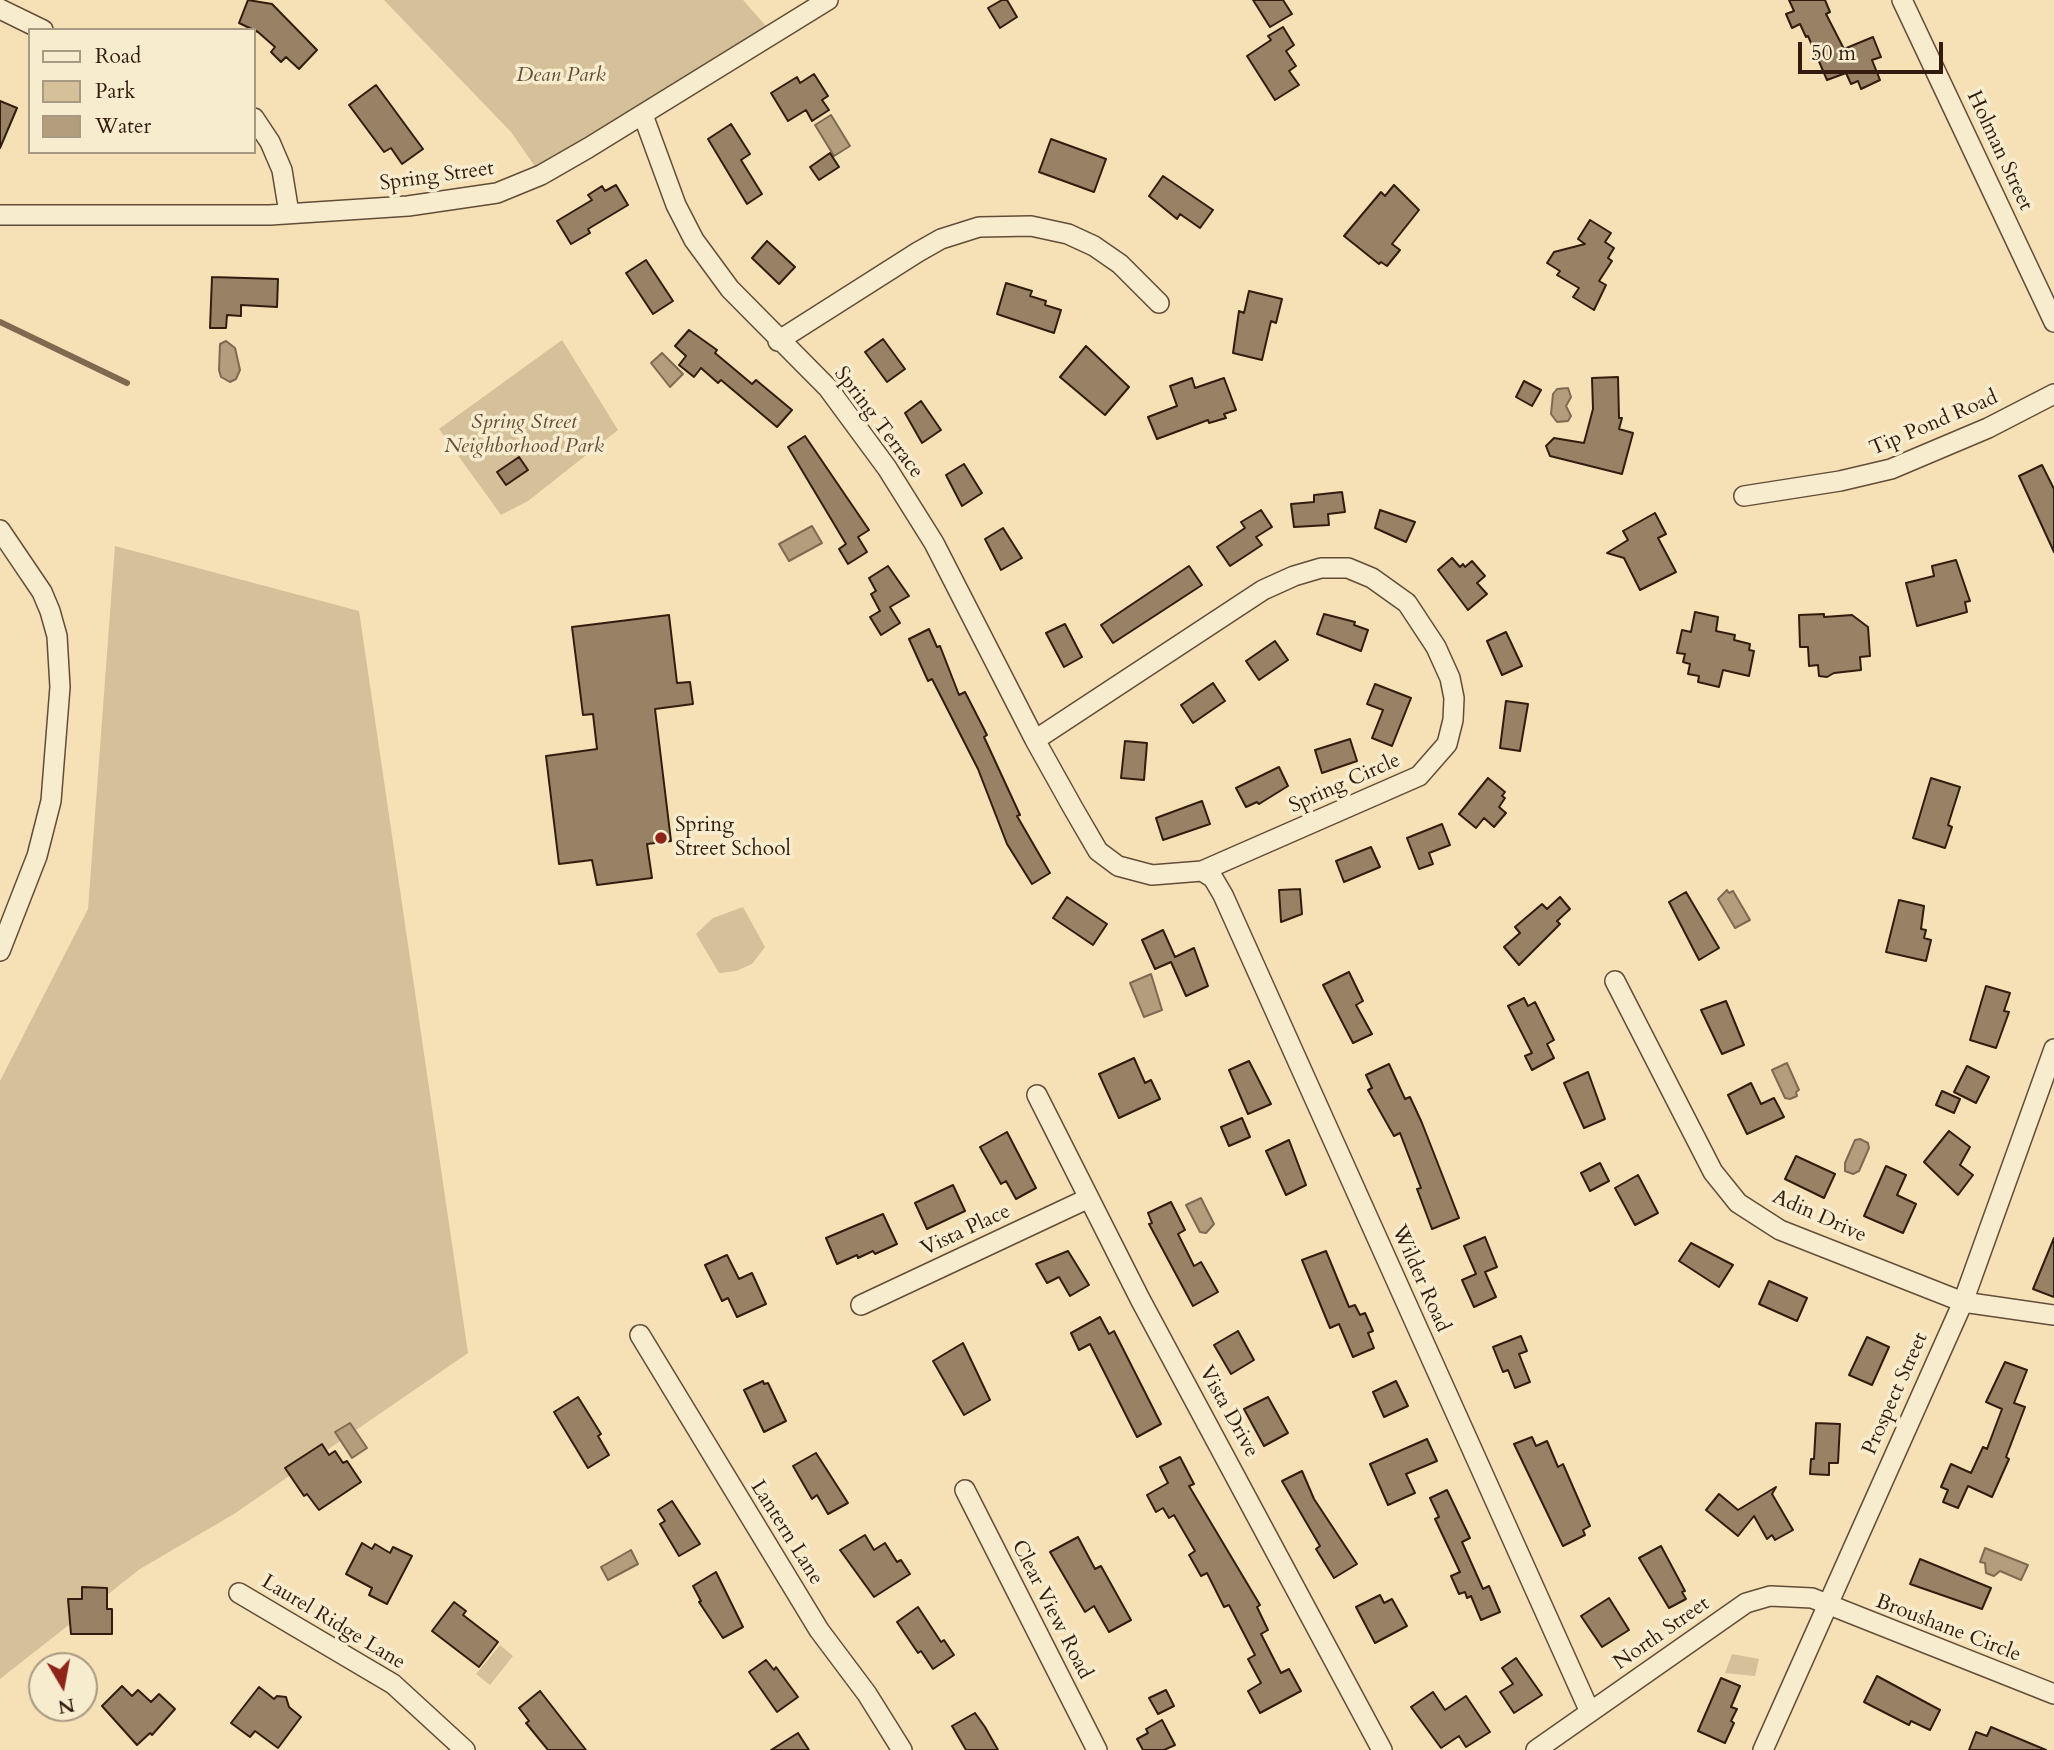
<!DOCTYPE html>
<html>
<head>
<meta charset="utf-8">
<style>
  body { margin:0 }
  #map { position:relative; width:2054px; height:1750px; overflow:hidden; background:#f5e1b5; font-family:Cardo,serif }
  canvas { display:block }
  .legend { position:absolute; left:28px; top:28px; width:228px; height:126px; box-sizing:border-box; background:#f8eccf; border:2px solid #a89982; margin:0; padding:9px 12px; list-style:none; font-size:21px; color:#311c0e }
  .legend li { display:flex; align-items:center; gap:14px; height:35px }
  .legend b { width:35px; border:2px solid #a89982 }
  .north { position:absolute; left:28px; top:1652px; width:70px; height:70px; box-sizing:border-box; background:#f8eccf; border:2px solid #a89982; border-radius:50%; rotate:170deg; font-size:19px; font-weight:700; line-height:28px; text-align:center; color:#311c0e }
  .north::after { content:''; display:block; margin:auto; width:24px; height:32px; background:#8f2418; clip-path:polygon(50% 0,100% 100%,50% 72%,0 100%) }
  .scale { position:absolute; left:1798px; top:42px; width:145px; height:32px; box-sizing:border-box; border:4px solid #311c0e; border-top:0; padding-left:9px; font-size:21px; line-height:24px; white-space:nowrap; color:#311c0e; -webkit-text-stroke:5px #f8eccf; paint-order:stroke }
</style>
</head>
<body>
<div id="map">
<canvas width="2054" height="1750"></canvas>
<ul class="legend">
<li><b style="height:9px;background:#f8eccf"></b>Road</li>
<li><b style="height:19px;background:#d4c099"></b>Park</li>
<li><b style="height:19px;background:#b29e7c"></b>Water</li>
</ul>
<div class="north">N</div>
<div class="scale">50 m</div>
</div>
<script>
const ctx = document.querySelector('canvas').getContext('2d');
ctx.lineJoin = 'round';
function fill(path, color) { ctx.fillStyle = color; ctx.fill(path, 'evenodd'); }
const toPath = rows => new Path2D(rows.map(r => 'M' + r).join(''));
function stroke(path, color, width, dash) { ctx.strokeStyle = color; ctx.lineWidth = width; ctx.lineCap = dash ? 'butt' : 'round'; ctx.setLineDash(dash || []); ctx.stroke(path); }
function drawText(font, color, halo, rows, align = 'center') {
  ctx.font = font + ' Cardo,serif'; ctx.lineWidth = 7; ctx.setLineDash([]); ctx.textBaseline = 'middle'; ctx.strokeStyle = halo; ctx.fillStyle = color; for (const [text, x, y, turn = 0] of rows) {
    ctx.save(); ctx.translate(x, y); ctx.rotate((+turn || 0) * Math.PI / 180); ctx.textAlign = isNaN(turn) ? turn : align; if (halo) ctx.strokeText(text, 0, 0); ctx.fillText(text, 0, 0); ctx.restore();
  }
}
fill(toPath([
  [384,0,743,0,773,34,541,175,511,132],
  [562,340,618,430,528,501,501,515,439,429],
  [115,546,359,611,468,1353,234,1514,140,1569,0,1679,0,1081,88,909],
  [743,907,765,947,752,964,736,971,719,973,696,934,713,918],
  [500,1645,513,1656,490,1685,476,1674],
  [1732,1654,1759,1659,1755,1676,1725,1673]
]), '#d4c099');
const water = toPath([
  [831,115,850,146,834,156,815,125,831,115],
  [226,341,235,348,240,370,236,379,230,382,221,377,219,370,220,344,226,341],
  [662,353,683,374,670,387,651,363,662,353],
  [1568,388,1571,397,1566,406,1571,416,1568,421,1557,422,1551,414,1553,394,1557,389,1568,388],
  [812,526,822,543,789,561,779,544,812,526],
  [1727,890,1729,893,1733,891,1750,920,1735,928,1718,899,1727,890],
  [1151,974,1162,1010,1144,1017,1130,983,1151,974],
  [1787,1063,1799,1090,1796,1092,1797,1096,1790,1099,1785,1098,1772,1070,1787,1063],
  [1860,1139,1868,1143,1869,1148,1859,1171,1853,1174,1845,1171,1845,1163,1855,1140,1860,1139],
  [1201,1198,1214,1224,1206,1233,1200,1232,1186,1205,1201,1198],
  [350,1423,367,1448,352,1458,335,1432,350,1423],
  [1985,1548,2028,1565,2021,1580,2000,1571,1994,1576,1986,1573,1985,1563,1980,1562,1985,1548],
  [631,1550,638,1564,608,1580,601,1567,631,1550]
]);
fill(water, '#b29e7c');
stroke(water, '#7e6a50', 2);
stroke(toPath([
  [0,322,127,383]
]), '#7e6a50', 6);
const building = toPath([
  [248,0,272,4,317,50,299,69,286,57,281,62,271,52,275,47,258,32,239,23,248,0],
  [1002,0,1007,0,1017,17,1000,28,988,8,1002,0],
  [1253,0,1283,0,1292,14,1270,27,1253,0],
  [1789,0,1825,0,1830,12,1826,14,1844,49,1873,37,1881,57,1872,60,1880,80,1861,89,1858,81,1851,84,1846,73,1827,80,1808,36,1806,37,1800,24,1792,28,1786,14,1794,11,1789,0],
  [1283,27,1294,45,1286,51,1296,66,1289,71,1299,85,1275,100,1247,56,1271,40,1268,36,1283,27],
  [814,74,828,96,822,100,829,110,812,121,806,110,788,121,771,93,797,77,800,83,814,74],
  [376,85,423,149,402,164,391,148,384,152,349,105,376,85],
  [0,101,17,108,0,148,0,101],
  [731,124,750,154,741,160,762,194,747,204,708,139,731,124],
  [1051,139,1106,159,1094,192,1039,172,1051,139],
  [830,153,839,167,819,180,810,167,830,153],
  [1163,176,1213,210,1200,228,1180,214,1177,219,1149,196,1163,176],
  [616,185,628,205,588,229,590,233,571,244,557,221,592,200,588,195,602,186,605,191,616,185],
  [1394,185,1419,210,1392,244,1400,250,1387,266,1381,262,1379,264,1344,236,1381,192,1385,196,1394,185],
  [1590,220,1611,233,1605,242,1614,248,1608,258,1612,261,1599,281,1606,285,1594,310,1573,297,1579,288,1557,275,1560,271,1547,263,1554,252,1585,244,1578,239,1590,220],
  [767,241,795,267,779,284,752,258,767,241],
  [646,260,673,301,653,314,626,273,646,260],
  [212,277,278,279,277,307,241,305,241,316,227,315,226,328,210,328,212,277],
  [1006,283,1032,291,1030,296,1046,301,1045,305,1061,310,1054,333,997,314,1006,283],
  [1249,291,1282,299,1276,323,1271,321,1262,360,1233,353,1239,311,1244,313,1249,291],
  [689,330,717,350,715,353,752,384,756,380,792,410,777,427,721,380,718,383,701,368,694,377,679,365,686,356,675,346,689,330],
  [883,339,905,369,887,382,865,352,883,339],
  [1086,346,1129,387,1105,415,1060,377,1086,346],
  [1618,377,1619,418,1622,418,1619,429,1633,433,1622,474,1550,456,1546,446,1554,438,1584,443,1593,409,1592,378,1618,377],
  [1192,378,1195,388,1224,378,1236,410,1224,414,1226,418,1209,423,1208,420,1157,439,1148,417,1177,406,1170,386,1192,378],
  [1524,381,1541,390,1532,406,1516,397,1524,381],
  [921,401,941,430,922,443,905,413,921,401],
  [805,436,869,530,858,537,867,552,848,564,839,549,846,544,788,447,805,436],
  [519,457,528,470,506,485,497,472,519,457],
  [964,464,982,493,962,506,946,475,964,464],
  [2042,465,2054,489,2054,552,2019,476,2042,465],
  [1342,492,1345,512,1328,514,1329,525,1294,527,1291,504,1314,502,1314,495,1342,492],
  [1261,510,1272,527,1256,537,1262,545,1230,566,1217,547,1245,528,1241,522,1261,510],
  [1380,510,1415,522,1406,542,1375,528,1380,510],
  [1655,513,1666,534,1658,538,1676,572,1640,590,1624,558,1607,553,1628,540,1623,531,1655,513],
  [1003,528,1022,558,1001,570,985,539,1003,528],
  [1452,558,1460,567,1463,564,1465,567,1472,561,1485,576,1477,583,1487,594,1468,610,1438,570,1452,558],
  [1956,560,1970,601,1965,602,1967,612,1917,626,1906,583,1934,576,1932,566,1956,560],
  [888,566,909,596,890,607,900,623,881,635,870,617,880,611,871,594,876,591,869,578,888,566],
  [1189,566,1202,585,1113,643,1101,625,1189,566],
  [1695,612,1718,617,1716,631,1735,635,1734,640,1750,644,1749,650,1754,651,1749,676,1723,670,1719,687,1698,682,1699,676,1688,674,1690,664,1683,662,1685,654,1677,653,1682,630,1691,632,1695,612],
  [1324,614,1355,622,1354,625,1368,630,1361,651,1317,634,1324,614],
  [1824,614,1824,617,1852,615,1868,627,1870,656,1860,657,1861,670,1834,673,1827,677,1819,676,1818,665,1809,666,1808,647,1800,647,1799,615,1824,614],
  [669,615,677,683,690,682,693,704,655,709,671,841,647,844,652,878,597,885,592,860,559,864,546,756,597,749,593,714,583,715,572,627,669,615],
  [1065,624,1082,657,1064,667,1046,633,1065,624],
  [929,629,937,647,940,646,959,695,965,692,987,735,984,737,1020,815,1017,816,1050,873,1032,884,1007,844,978,769,932,679,928,681,909,639,929,629],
  [1506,632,1522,666,1502,675,1487,641,1506,632],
  [1275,641,1288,660,1259,680,1246,661,1275,641],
  [1213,683,1225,701,1193,723,1181,705,1213,683],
  [1375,684,1411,698,1392,746,1372,738,1383,710,1367,704,1375,684],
  [1506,701,1528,704,1520,751,1500,748,1506,701],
  [1350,739,1357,761,1322,773,1315,750,1350,739],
  [1125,741,1147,743,1144,780,1121,778,1125,741],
  [1279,767,1288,786,1259,804,1257,802,1246,807,1236,788,1279,767],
  [1488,778,1505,792,1502,796,1505,798,1499,807,1506,813,1494,827,1484,818,1476,828,1459,814,1488,778],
  [1931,778,1960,787,1948,825,1952,827,1945,848,1913,838,1931,778],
  [1202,801,1210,824,1163,840,1156,818,1202,801],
  [1442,824,1450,845,1429,853,1433,864,1419,869,1407,838,1442,824],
  [1371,847,1380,867,1344,882,1336,861,1371,847],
  [1300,889,1302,914,1281,922,1279,890,1300,889],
  [1686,892,1719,948,1699,960,1669,902,1686,892],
  [1067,897,1107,924,1093,945,1053,918,1067,897],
  [1560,897,1570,909,1557,921,1560,924,1519,965,1504,947,1520,933,1515,927,1542,904,1547,909,1560,897],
  [1899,900,1924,906,1921,929,1926,930,1924,938,1931,940,1926,961,1886,952,1899,900],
  [1163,930,1175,957,1194,948,1208,986,1186,996,1171,962,1155,969,1142,940,1163,930],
  [1349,972,1363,1001,1356,1005,1372,1034,1353,1043,1323,985,1349,972],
  [1986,986,2010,993,2004,1011,2009,1012,1996,1048,1970,1040,1986,986],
  [1524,998,1528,1006,1535,1002,1554,1040,1547,1044,1554,1058,1532,1070,1525,1056,1532,1053,1508,1006,1524,998],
  [1726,1001,1744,1045,1722,1054,1701,1010,1726,1001],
  [1134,1058,1145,1083,1151,1080,1160,1099,1119,1118,1099,1074,1134,1058],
  [1249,1061,1271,1104,1248,1114,1229,1070,1249,1061],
  [1389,1064,1405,1099,1410,1097,1422,1123,1459,1218,1432,1229,1417,1189,1421,1188,1400,1133,1394,1136,1368,1090,1372,1088,1366,1075,1389,1064],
  [1967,1066,1989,1077,1976,1103,1954,1092,1967,1066],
  [1588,1072,1605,1119,1584,1128,1564,1083,1588,1072],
  [1751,1083,1761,1104,1774,1098,1784,1117,1747,1134,1728,1095,1751,1083],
  [1942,1091,1960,1099,1954,1113,1936,1105,1942,1091],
  [1242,1118,1250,1137,1229,1146,1221,1127,1242,1118],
  [1949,1131,1970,1147,1960,1165,1973,1175,1958,1195,1924,1162,1949,1131],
  [1007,1132,1036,1188,1016,1199,1006,1181,1001,1184,980,1147,1007,1132],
  [1289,1140,1306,1185,1286,1195,1266,1151,1289,1140],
  [1796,1156,1835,1174,1824,1198,1785,1179,1796,1156],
  [1600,1163,1609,1181,1590,1191,1581,1173,1600,1163],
  [1886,1166,1906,1175,1897,1195,1916,1204,1903,1233,1864,1216,1886,1166],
  [1638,1175,1658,1213,1635,1225,1615,1188,1638,1175],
  [953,1185,965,1211,927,1229,915,1203,953,1185],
  [1171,1202,1185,1230,1178,1234,1194,1266,1201,1262,1218,1292,1193,1306,1149,1224,1152,1223,1148,1213,1171,1202],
  [883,1214,897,1244,875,1254,873,1251,858,1258,857,1255,837,1264,826,1238,883,1214],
  [1485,1237,1497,1267,1485,1272,1496,1297,1474,1307,1462,1280,1476,1274,1464,1246,1485,1237],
  [2054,1238,2054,1297,2033,1289,2054,1238],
  [1691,1243,1733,1265,1719,1287,1679,1261,1691,1243],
  [1068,1251,1089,1285,1070,1296,1059,1277,1047,1283,1036,1264,1068,1251],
  [1326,1251,1349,1307,1355,1305,1360,1315,1365,1313,1373,1331,1368,1333,1374,1348,1353,1357,1339,1324,1330,1328,1302,1260,1326,1251],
  [727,1255,739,1279,752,1273,766,1304,737,1317,728,1298,722,1301,705,1265,727,1255],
  [1769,1281,1807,1298,1797,1321,1759,1304,1769,1281],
  [1100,1317,1109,1334,1114,1331,1161,1424,1137,1437,1090,1344,1079,1350,1071,1333,1100,1317],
  [1238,1331,1254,1360,1231,1374,1214,1345,1238,1331],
  [1521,1336,1527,1351,1519,1354,1530,1382,1515,1388,1508,1370,1503,1372,1493,1347,1521,1336],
  [1867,1337,1889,1347,1872,1385,1849,1375,1867,1337],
  [963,1343,990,1400,964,1415,933,1361,963,1343],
  [2005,1362,2027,1370,2014,1403,2025,1407,2006,1457,2009,1459,1992,1497,1968,1486,1958,1508,1943,1502,1948,1490,1941,1487,1951,1464,1971,1473,1983,1447,1987,1449,2002,1409,1986,1402,2005,1362],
  [763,1381,764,1384,768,1383,786,1421,764,1432,744,1390,763,1381],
  [1396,1381,1408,1406,1384,1417,1373,1392,1396,1381],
  [578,1397,601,1434,598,1436,609,1455,588,1468,554,1412,578,1397],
  [1268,1397,1288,1433,1264,1446,1244,1409,1268,1397],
  [1816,1423,1840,1424,1838,1463,1829,1463,1829,1475,1810,1474,1811,1459,1814,1459,1816,1423],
  [1532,1437,1536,1446,1547,1441,1558,1467,1563,1464,1590,1526,1583,1530,1585,1535,1563,1546,1514,1444,1532,1437],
  [1427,1439,1437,1461,1406,1474,1415,1493,1388,1505,1370,1464,1427,1439],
  [322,1444,329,1455,335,1451,343,1463,347,1461,361,1482,319,1510,307,1494,304,1496,285,1468,322,1444],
  [816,1453,848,1503,828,1514,817,1495,812,1499,793,1466,816,1453],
  [1180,1457,1194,1484,1189,1486,1260,1605,1257,1607,1268,1630,1261,1634,1281,1673,1289,1669,1301,1691,1260,1713,1248,1691,1261,1683,1248,1659,1255,1655,1229,1605,1224,1607,1207,1573,1201,1576,1189,1555,1195,1551,1174,1515,1169,1518,1163,1508,1156,1512,1147,1495,1168,1483,1160,1467,1180,1457],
  [1302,1471,1314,1499,1357,1564,1334,1578,1316,1549,1320,1546,1282,1481,1302,1471],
  [1776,1487,1772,1494,1793,1530,1775,1540,1772,1535,1767,1539,1754,1516,1738,1536,1706,1510,1719,1494,1738,1510,1776,1487],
  [1447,1490,1470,1538,1462,1542,1483,1589,1489,1586,1500,1612,1481,1620,1471,1596,1467,1598,1465,1592,1459,1594,1451,1576,1460,1572,1435,1519,1439,1517,1430,1498,1447,1490],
  [672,1501,700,1544,679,1556,660,1524,665,1521,658,1510,672,1501],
  [865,1535,874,1550,885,1543,897,1562,901,1560,910,1574,874,1597,840,1550,865,1535],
  [1078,1537,1095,1569,1101,1566,1131,1620,1109,1632,1094,1606,1085,1612,1050,1552,1078,1537],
  [362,1543,372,1549,375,1544,390,1553,393,1547,412,1556,387,1604,369,1595,372,1588,346,1574,362,1543],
  [1661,1546,1685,1591,1682,1592,1686,1599,1669,1608,1639,1558,1661,1546],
  [1920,1559,1991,1588,1982,1609,1910,1584,1920,1559],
  [716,1572,743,1627,723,1638,699,1602,701,1601,693,1586,716,1572],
  [82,1587,107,1588,107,1609,112,1609,112,1634,71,1634,68,1599,82,1599,82,1587],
  [1380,1595,1384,1603,1392,1599,1407,1626,1375,1643,1356,1607,1380,1595],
  [1609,1598,1629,1630,1602,1647,1581,1616,1609,1598],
  [454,1602,466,1611,463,1615,498,1642,479,1667,432,1631,454,1602],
  [918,1607,941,1642,944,1640,954,1655,933,1669,921,1651,918,1653,897,1622,918,1607],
  [1516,1658,1542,1695,1514,1713,1500,1692,1513,1684,1502,1668,1516,1658],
  [766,1660,774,1670,776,1667,798,1697,777,1712,749,1672,766,1660],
  [1877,1676,1940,1710,1930,1730,1911,1721,1909,1725,1864,1702,1877,1676],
  [1721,1678,1740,1686,1731,1707,1737,1709,1731,1721,1734,1723,1725,1743,1698,1731,1721,1678],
  [122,1686,132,1696,138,1690,151,1702,159,1694,175,1709,152,1735,150,1733,137,1745,102,1706,122,1686],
  [259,1687,274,1699,277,1696,286,1697,289,1707,301,1717,278,1748,255,1731,250,1737,231,1723,259,1687],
  [1166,1690,1174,1706,1158,1714,1149,1698,1166,1690],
  [540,1691,586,1750,548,1750,526,1723,529,1721,519,1708,540,1691],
  [1433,1692,1445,1710,1466,1696,1490,1732,1466,1747,1459,1736,1441,1748,1411,1707,1433,1692],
  [975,1713,985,1727,998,1750,966,1750,952,1726,975,1713],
  [1162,1720,1175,1745,1164,1750,1143,1750,1137,1739,1148,1733,1146,1729,1162,1720],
  [1991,1727,2046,1750,1969,1750,1976,1732,1987,1736,1991,1727],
  [798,1733,809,1750,771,1750,798,1733]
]);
fill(building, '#978265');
stroke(building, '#311c0e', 2);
const minor = toPath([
  [1902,0,2054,322],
  [0,9,43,30],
  [643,115,676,205,694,240,730,289,828,388,887,468,934,543,1035,740,1073,808,1098,851,1118,866,1152,875,1202,871,1419,776,1447,744,1453,720,1454,698,1450,678,1436,647,1407,603,1372,578,1348,568,1321,568,1294,576,1263,590,1035,740],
  [254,118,270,142,282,170,289,213],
  [0,215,270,215,408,206,497,193,541,175,588,148,828,0],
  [778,341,918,252,941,239,979,227,1031,226,1068,234,1094,246,1120,264,1159,303],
  [1744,496,1840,481,1891,469,1988,428,2054,394],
  [0,530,42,592,50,611,57,636,60,687,51,801,37,856,0,951],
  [1202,871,1213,878,1223,895,1590,1712],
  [1615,981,1713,1172,1738,1203,1780,1230,1963,1302,2054,1315],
  [1037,1095,1140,1299,1382,1750],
  [861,1305,1089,1198],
  [640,1335,819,1630,867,1694,902,1750],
  [965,1490,1097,1750],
  [239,1593,393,1684,465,1750],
  [1536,1750,1746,1603,1770,1596,1812,1598,2054,1694],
  [1763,1750,1963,1302,2054,1049]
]);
stroke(minor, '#624d38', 22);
stroke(minor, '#f8eccf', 19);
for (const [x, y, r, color] of [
  [661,838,7,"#8f2418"]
]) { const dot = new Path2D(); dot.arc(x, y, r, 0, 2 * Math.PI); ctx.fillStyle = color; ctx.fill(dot); stroke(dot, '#f8eccf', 2.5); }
drawText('italic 21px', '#624d38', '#f8eccf', [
  ["Dean Park",561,76],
  ["Spring Street",524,423],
  ["Neighborhood Park",524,447]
]);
drawText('21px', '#311c0e', '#f8eccf', [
  ["Holman Street",1999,151,65],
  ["Spring Street",437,177,-8],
  ["Spring Terrace",878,423,53],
  ["Tip Pond Road",1934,424,-23],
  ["Spring Circle",1345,784,-24],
  ["Adin Drive",1819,1217,24],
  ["Vista Place",966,1231,-25],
  ["Wilder Road",1420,1279,66],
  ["Prospect Street",1896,1394,-66],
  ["Vista Drive",1228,1412,61],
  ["Lantern Lane",786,1533,58],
  ["Clear View Road",1051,1610,63],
  ["Laurel Ridge Lane",333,1623,31],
  ["Broushane Circle",1948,1629,21],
  ["North Street",1662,1634,-35]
]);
drawText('21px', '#311c0e', '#f8eccf', [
  ["Spring",675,826],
  ["Street School",675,850]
], 'left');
</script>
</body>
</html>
